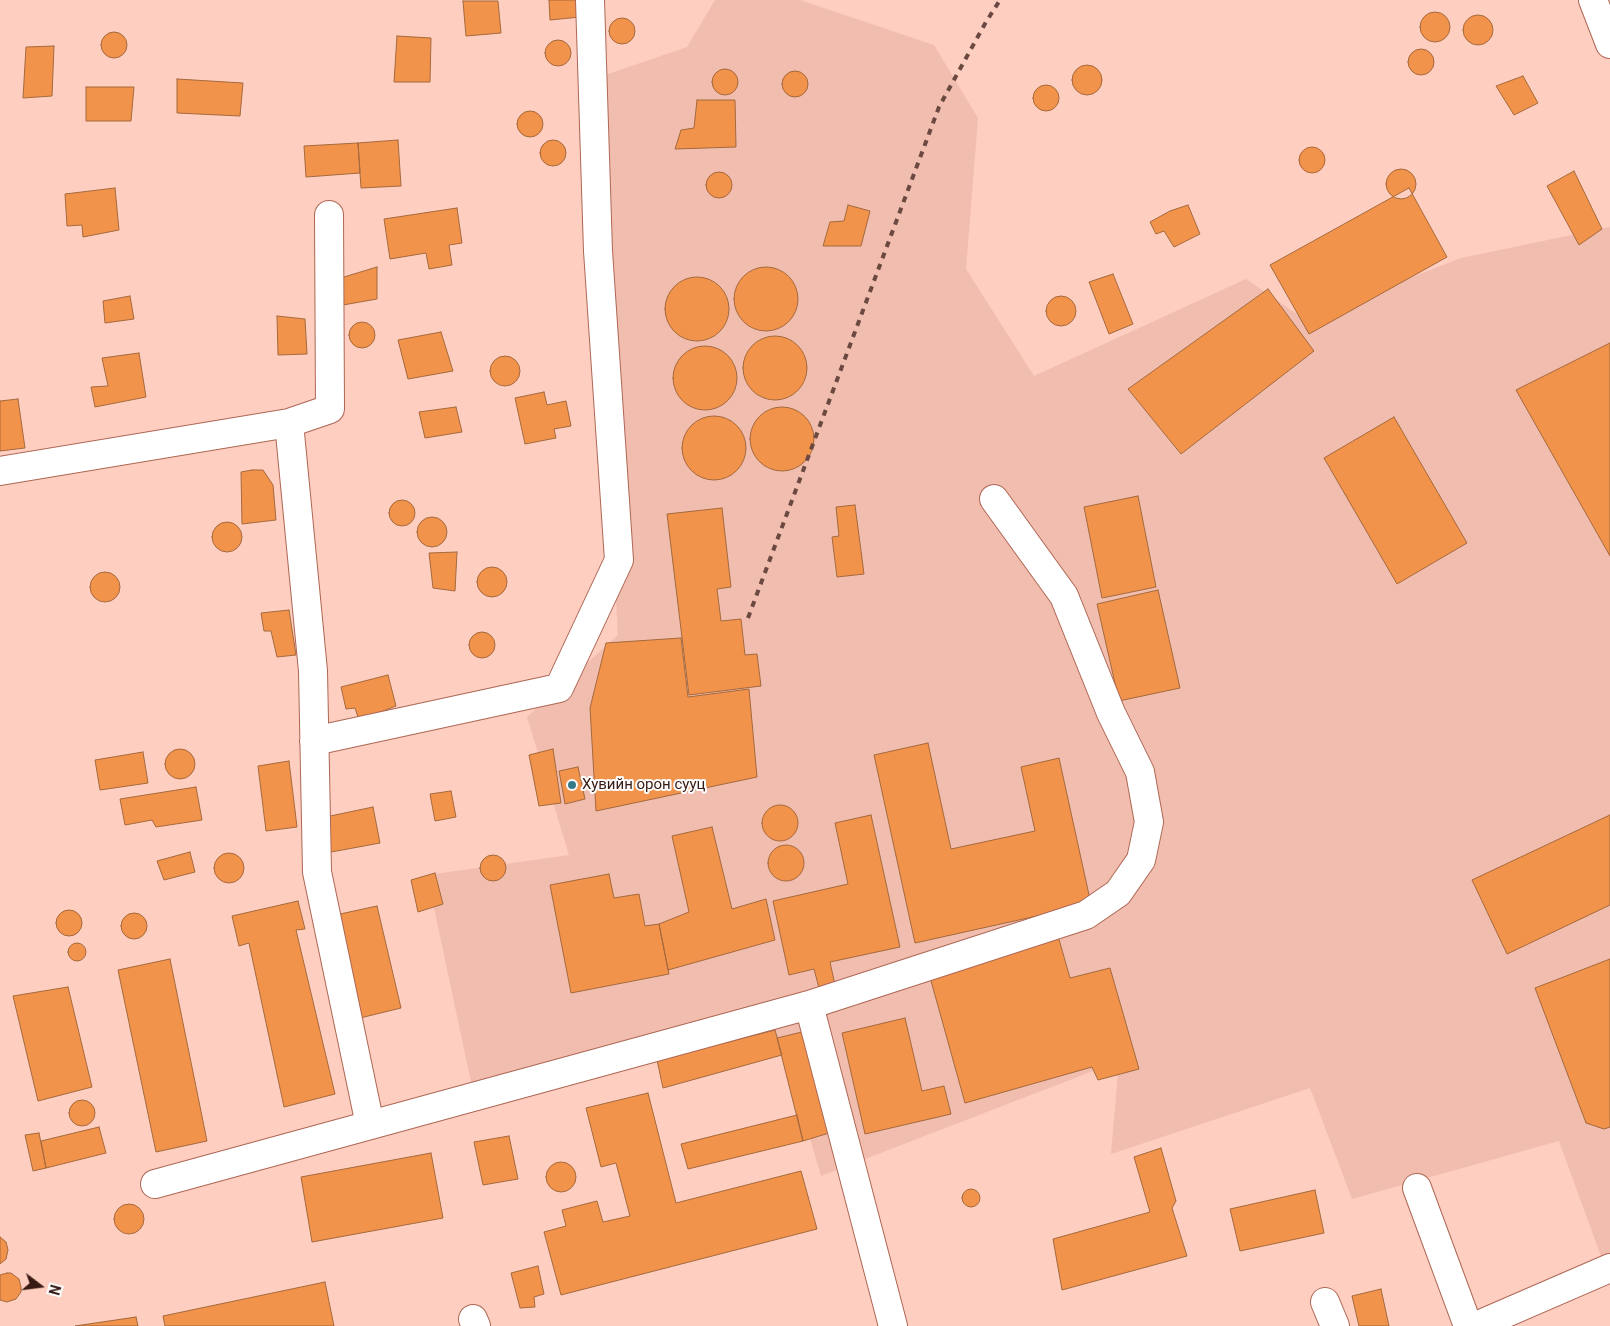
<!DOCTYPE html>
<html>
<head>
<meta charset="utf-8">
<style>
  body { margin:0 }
  #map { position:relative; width:1610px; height:1326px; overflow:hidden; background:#fecec1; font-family:Roboto,sans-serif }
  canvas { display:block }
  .north { position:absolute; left:15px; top:1261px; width:50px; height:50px; -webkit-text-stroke:4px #fcfcfc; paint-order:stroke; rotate:105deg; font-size:14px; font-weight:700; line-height:20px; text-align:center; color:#371a13 }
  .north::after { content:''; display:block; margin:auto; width:18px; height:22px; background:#371a13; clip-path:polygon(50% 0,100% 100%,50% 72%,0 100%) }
</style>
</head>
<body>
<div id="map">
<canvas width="1610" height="1326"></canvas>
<div class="north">N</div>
</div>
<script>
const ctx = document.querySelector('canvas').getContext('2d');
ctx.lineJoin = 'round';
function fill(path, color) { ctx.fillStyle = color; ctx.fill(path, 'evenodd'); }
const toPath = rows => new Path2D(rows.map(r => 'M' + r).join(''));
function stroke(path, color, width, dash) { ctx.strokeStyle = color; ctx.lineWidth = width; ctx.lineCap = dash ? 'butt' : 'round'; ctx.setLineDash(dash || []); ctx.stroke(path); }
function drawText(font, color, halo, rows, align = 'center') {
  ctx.font = font + ' Roboto,sans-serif'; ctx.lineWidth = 4; ctx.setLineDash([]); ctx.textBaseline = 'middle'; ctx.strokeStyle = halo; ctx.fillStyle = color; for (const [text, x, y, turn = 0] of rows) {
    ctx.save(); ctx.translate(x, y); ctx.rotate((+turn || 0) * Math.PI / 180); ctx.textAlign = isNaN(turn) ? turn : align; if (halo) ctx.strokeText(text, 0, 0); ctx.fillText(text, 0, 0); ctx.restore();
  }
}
fill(toPath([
  [715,0,800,0,934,45,978,118,966,269,1034,376,1246,279,1304,319,1461,258,1610,227,1610,1281,1559,1141,1352,1199,1310,1088,1111,1154,1119,1061,821,1176,782,1042,471,1082,427,875,569,855,527,717,618,635,585,82,687,47]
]), '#f1bdaf');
const building = toPath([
  [549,0,586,0,590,16,550,20,549,0],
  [463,1,498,1,501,33,466,36,463,1],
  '1420 27a15 15 0 1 1 30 0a15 15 0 1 1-30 0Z',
  '1463 30a15 15 0 1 1 30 0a15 15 0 1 1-30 0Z',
  '609 31a13 13 0 1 1 26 0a13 13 0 1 1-26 0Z',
  '101 45a13 13 0 1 1 26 0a13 13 0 1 1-26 0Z',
  [397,36,431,38,430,82,394,82,397,36],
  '545 53a13 13 0 1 1 26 0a13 13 0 1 1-26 0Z',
  [54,46,52,96,23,98,26,47,54,46],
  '1408 62a13 13 0 1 1 26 0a13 13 0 1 1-26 0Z',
  '1072 80a15 15 0 1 1 30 0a15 15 0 1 1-30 0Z',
  '712 82a13 13 0 1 1 26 0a13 13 0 1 1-26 0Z',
  '782 84a13 13 0 1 1 26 0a13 13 0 1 1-26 0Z',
  [1523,76,1538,103,1514,115,1496,86,1523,76],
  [177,79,243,83,240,116,177,113,177,79],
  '1033 98a13 13 0 1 1 26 0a13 13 0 1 1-26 0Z',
  [86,87,134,87,131,121,86,121,86,87],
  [697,100,735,100,736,147,675,149,681,130,694,128,697,100],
  '517 124a13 13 0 1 1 26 0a13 13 0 1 1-26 0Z',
  [398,140,401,186,361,188,358,143,398,140],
  '540 153a13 13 0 1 1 26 0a13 13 0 1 1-26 0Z',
  [358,143,360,173,306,177,304,146,358,143],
  '1299 160a13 13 0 1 1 26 0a13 13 0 1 1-26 0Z',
  '1386 184a15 15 0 1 1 30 0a15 15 0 1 1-30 0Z',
  [1574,171,1602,229,1579,245,1547,186,1574,171],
  '706 185a13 13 0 1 1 26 0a13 13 0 1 1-26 0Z',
  [115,188,119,230,83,237,82,225,67,226,65,194,115,188],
  [1409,188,1447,257,1309,334,1270,265,1409,188],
  [848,205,870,211,861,246,823,246,830,222,844,221,848,205],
  [1188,205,1200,234,1174,247,1164,231,1156,234,1150,222,1170,211,1188,205],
  [457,208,462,243,449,245,452,265,429,269,426,253,390,259,384,219,457,208],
  [377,267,377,299,343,305,334,280,377,267],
  '734 299a32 32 0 1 1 64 0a32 32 0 1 1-64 0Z',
  [1113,274,1133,324,1109,334,1089,282,1113,274],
  '665 309a32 32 0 1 1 64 0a32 32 0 1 1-64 0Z',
  [1268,289,1314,351,1181,454,1128,389,1268,289],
  [130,296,134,319,105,323,103,301,130,296],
  '1046 311a15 15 0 1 1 30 0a15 15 0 1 1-30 0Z',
  [277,316,305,319,307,354,278,355,277,316],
  '349 335a13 13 0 1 1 26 0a13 13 0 1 1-26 0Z',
  [441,332,453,371,408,379,398,340,441,332],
  '743 368a32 32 0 1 1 64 0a32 32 0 1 1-64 0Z',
  [1610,343,1610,556,1516,390,1610,343],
  '673 378a32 32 0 1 1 64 0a32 32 0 1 1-64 0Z',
  [139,353,146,397,95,407,91,387,108,386,102,358,139,353],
  '490 371a15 15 0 1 1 30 0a15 15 0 1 1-30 0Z',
  [544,392,547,405,566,401,571,426,554,429,556,438,525,444,515,398,544,392],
  [18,399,25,448,0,451,0,401,18,399],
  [456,407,462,432,425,438,419,412,456,407],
  '750 439a32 32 0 1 1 64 0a32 32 0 1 1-64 0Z',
  '682 448a32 32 0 1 1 64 0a32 32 0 1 1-64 0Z',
  [1394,417,1467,543,1397,584,1324,458,1394,417],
  [252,470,263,470,273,485,276,520,242,524,241,472,252,470],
  [1138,496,1156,587,1102,598,1084,507,1138,496],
  '389 513a13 13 0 1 1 26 0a13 13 0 1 1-26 0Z',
  [855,505,864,574,837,577,832,537,839,536,836,507,855,505],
  [722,508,731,587,717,589,721,621,741,619,745,655,757,654,761,686,689,695,667,514,722,508],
  '417 532a15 15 0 1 1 30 0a15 15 0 1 1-30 0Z',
  '212 537a15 15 0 1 1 30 0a15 15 0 1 1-30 0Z',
  [457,552,455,591,433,588,429,553,457,552],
  '477 582a15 15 0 1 1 30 0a15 15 0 1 1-30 0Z',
  '90 587a15 15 0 1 1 30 0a15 15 0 1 1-30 0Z',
  [1158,590,1180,688,1119,701,1097,604,1158,590],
  [289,610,296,655,277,657,271,631,264,631,261,613,289,610],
  '469 645a13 13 0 1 1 26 0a13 13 0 1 1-26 0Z',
  [681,638,688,697,749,689,757,777,596,811,590,708,606,643,681,638],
  [388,675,396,706,359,720,355,708,346,709,341,687,388,675],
  [928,743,951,849,1035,831,1021,767,1059,758,1091,904,915,943,874,755,928,743],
  [553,749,561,803,539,806,529,755,553,749],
  '165 764a15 15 0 1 1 30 0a15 15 0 1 1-30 0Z',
  [143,752,148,783,100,790,95,760,143,752],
  [289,761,297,827,266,831,258,766,289,761],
  [578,767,585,799,565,804,559,771,578,767],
  [196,787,202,820,156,827,152,820,125,825,120,799,196,787],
  [451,791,456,817,435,821,430,794,451,791],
  '762 823a18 18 0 1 1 36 0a18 18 0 1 1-36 0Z',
  [373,807,380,843,326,853,321,818,373,807],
  [871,815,900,947,830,962,835,985,819,988,814,969,789,975,773,901,848,884,835,823,871,815],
  [1610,815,1610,905,1507,954,1472,880,1610,815],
  [712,827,732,909,766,899,775,940,668,970,659,924,689,912,672,836,712,827],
  '768 863a18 18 0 1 1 36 0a18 18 0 1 1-36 0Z',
  [190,852,195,872,164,880,157,861,190,852],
  '214 868a15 15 0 1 1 30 0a15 15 0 1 1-30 0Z',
  '480 868a13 13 0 1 1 26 0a13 13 0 1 1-26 0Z',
  [435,873,443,904,418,912,411,880,435,873],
  [609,874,614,898,639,894,645,926,659,924,669,974,571,993,550,885,609,874],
  [298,901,305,929,296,930,335,1094,284,1107,249,943,239,946,232,916,298,901],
  [377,906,401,1008,356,1019,331,916,377,906],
  '56 923a13 13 0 1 1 26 0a13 13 0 1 1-26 0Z',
  '121 926a13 13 0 1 1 26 0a13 13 0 1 1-26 0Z',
  [1058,936,1070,978,1110,968,1139,1069,1098,1080,1092,1067,965,1103,928,970,1058,936],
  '68 952a9 9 0 1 1 18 0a9 9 0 1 1-18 0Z',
  [170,959,207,1141,156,1152,118,970,170,959],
  [1610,959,1610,1127,1604,1129,1586,1123,1535,988,1610,959],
  [68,987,92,1087,38,1101,13,996,68,987],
  [905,1018,922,1091,944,1086,951,1114,865,1134,842,1033,905,1018],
  [775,1030,782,1055,663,1088,657,1060,775,1030],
  [802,1032,829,1133,803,1141,777,1038,802,1032],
  [648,1093,676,1203,801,1171,817,1229,561,1295,544,1232,566,1226,562,1210,597,1201,603,1222,630,1216,616,1163,601,1167,586,1108,648,1093],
  '69 1113a13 13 0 1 1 26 0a13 13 0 1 1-26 0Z',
  [797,1115,803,1141,688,1169,681,1144,797,1115],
  [99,1127,106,1153,46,1168,41,1141,99,1127],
  [39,1133,46,1168,33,1171,25,1135,39,1133],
  [509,1136,518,1179,483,1185,474,1142,509,1136],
  [1161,1148,1176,1201,1172,1208,1187,1256,1062,1290,1053,1239,1150,1212,1134,1157,1161,1148],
  [431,1153,443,1218,312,1242,301,1177,431,1153],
  '546 1177a15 15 0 1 1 30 0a15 15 0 1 1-30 0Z',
  '962 1198a9 9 0 1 1 18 0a9 9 0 1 1-18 0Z',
  [1315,1190,1324,1233,1240,1251,1230,1209,1315,1190],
  '114 1219a15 15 0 1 1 30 0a15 15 0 1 1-30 0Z',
  [0,1237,6,1242,8,1250,6,1259,0,1264,0,1237],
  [538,1266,544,1294,534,1297,535,1307,520,1308,511,1273,538,1266],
  [7,1273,11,1273,19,1279,21,1287,21,1292,16,1299,7,1302,0,1300,0,1275,7,1273],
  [325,1282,334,1326,165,1326,163,1316,325,1282],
  [1381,1289,1389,1326,1359,1326,1352,1296,1381,1289],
  [136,1317,138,1326,75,1326,136,1317]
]);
fill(building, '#f2934b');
stroke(building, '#a5693d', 1);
const minor = toPath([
  [1593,0,1610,44],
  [289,423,330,409,329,215],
  [0,471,289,423,313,671,317,872,370,1125],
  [314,741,559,688,619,560,598,251,590,0],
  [809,1005,893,1326],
  [155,1184,809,1005,1086,915,1118,893,1141,860,1149,822,1140,772,1111,713,1064,596,994,499],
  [1417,1188,1468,1326],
  [1325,1302,1335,1326],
  [473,1319,476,1326],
  [1476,1326,1610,1268]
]);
stroke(minor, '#ae6754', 30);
stroke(minor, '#fff', 28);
stroke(toPath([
  [748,618,939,107,986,22,1000,0]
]), '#6b4940', 4, [6, 6]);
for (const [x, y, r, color] of [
  [572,785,5,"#367a89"]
]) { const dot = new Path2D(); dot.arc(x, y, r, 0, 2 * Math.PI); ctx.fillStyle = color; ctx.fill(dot); stroke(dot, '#fcfcfc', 2); }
drawText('15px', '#371a13', '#fcfcfc', [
  ["Хувийн орон сууц",582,785]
], 'left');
</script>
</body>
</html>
